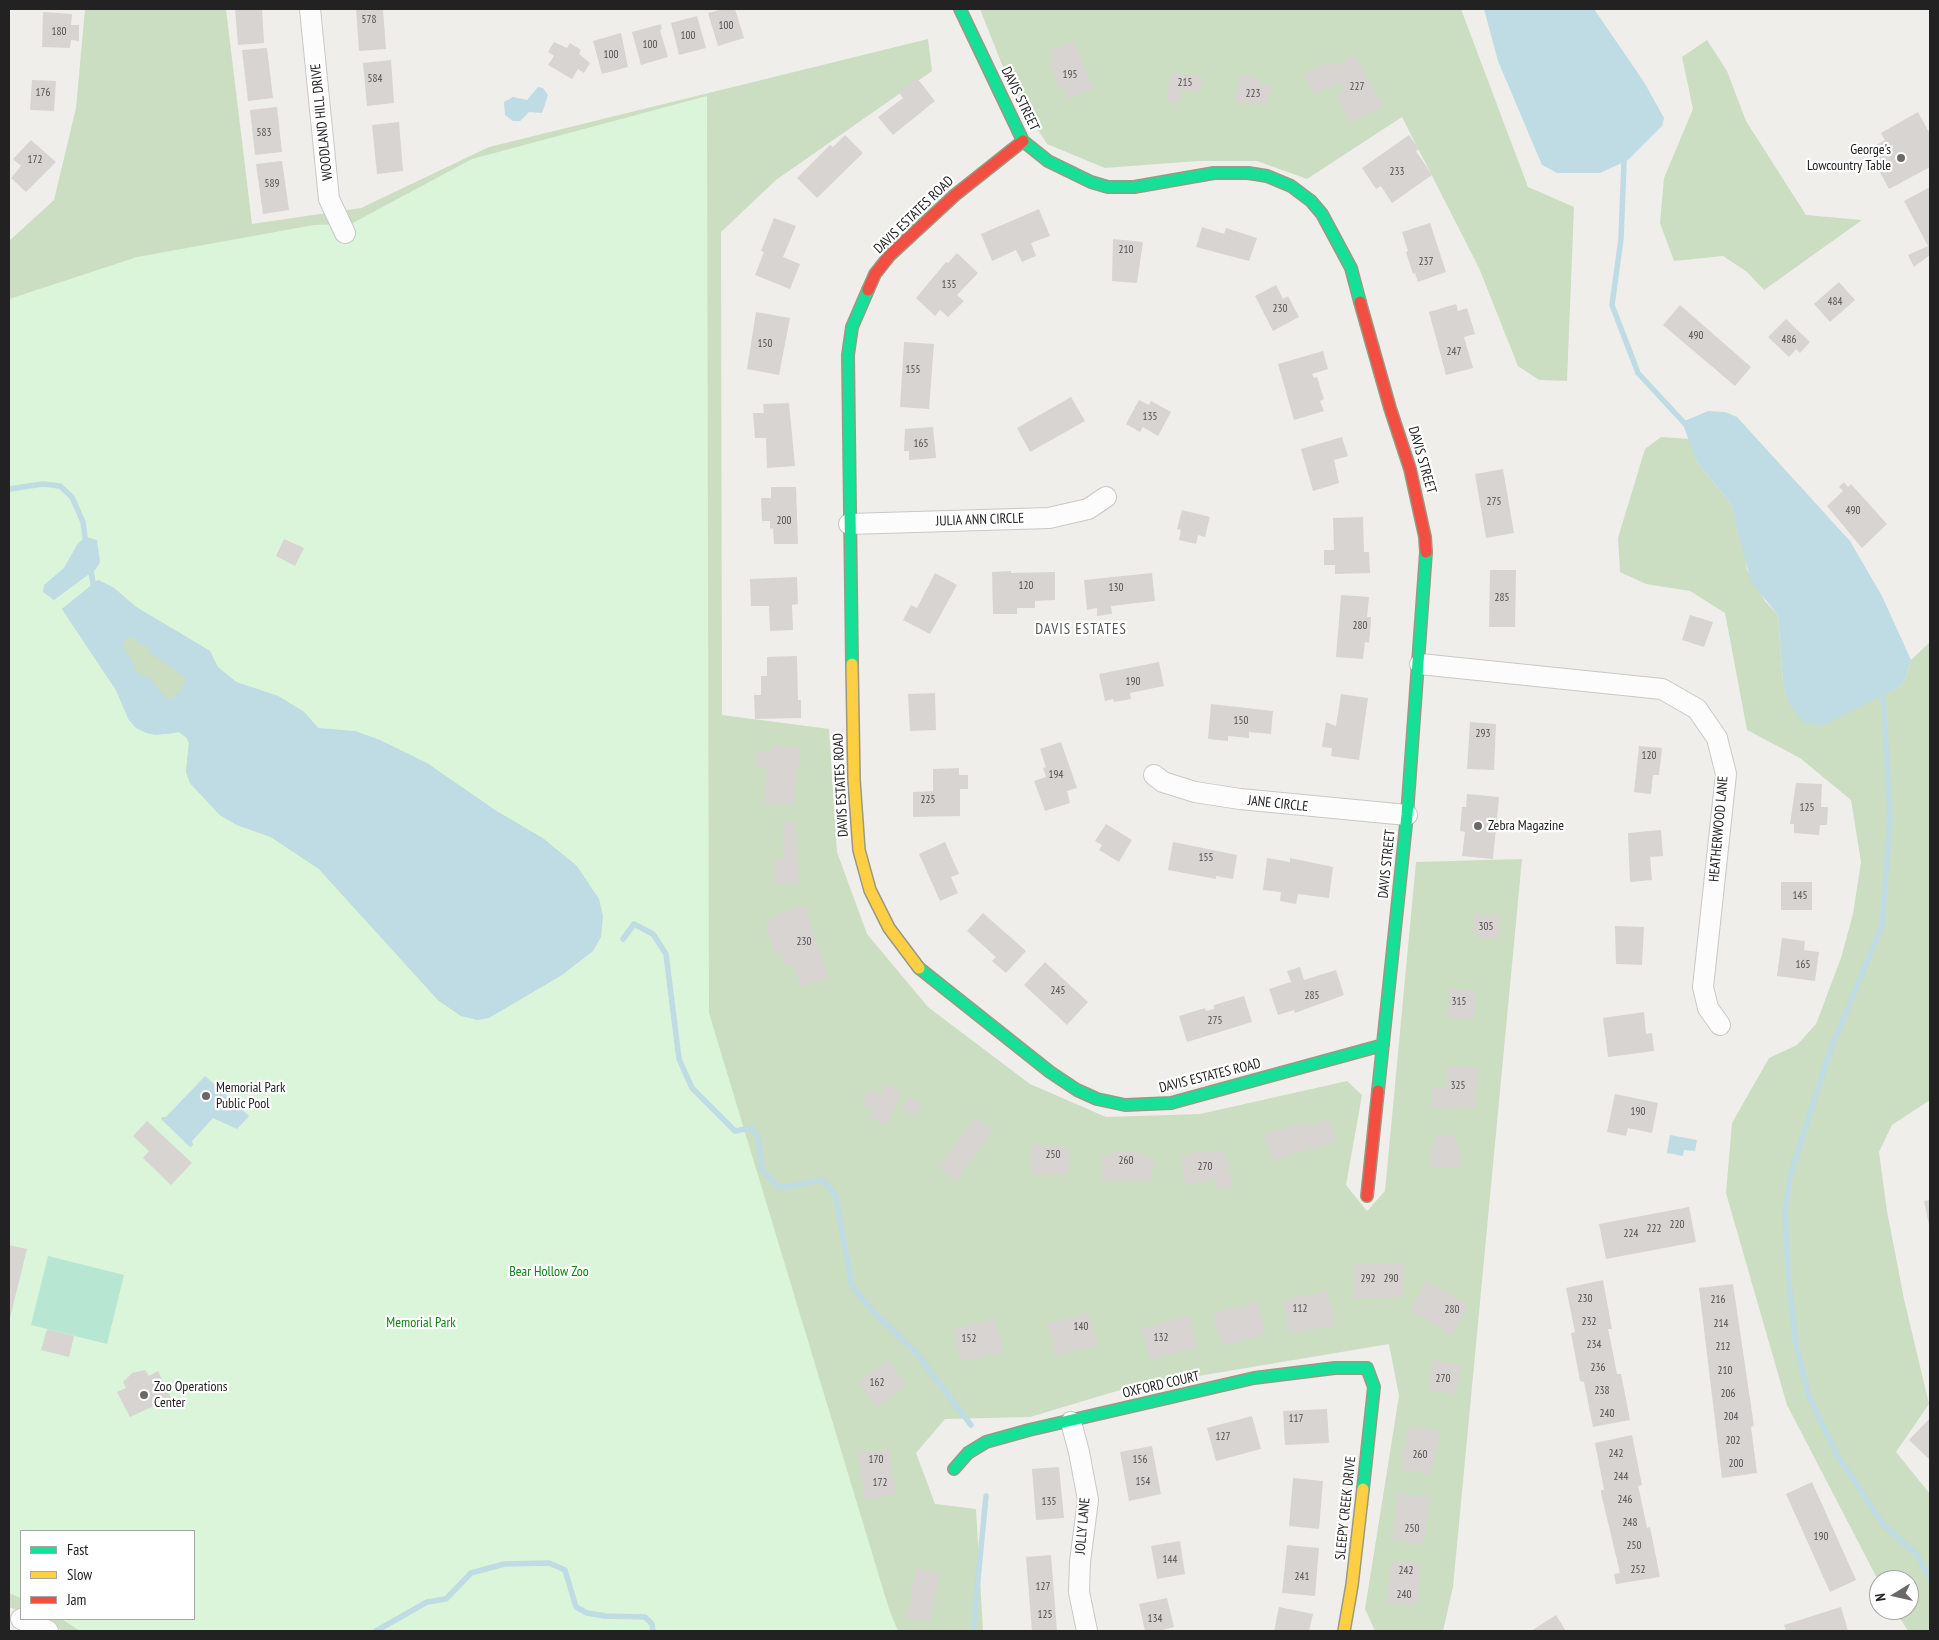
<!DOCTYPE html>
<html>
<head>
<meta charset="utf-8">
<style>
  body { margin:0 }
  #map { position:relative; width:1939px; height:1640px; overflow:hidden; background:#f0eeeb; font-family:"PT Sans Narrow",sans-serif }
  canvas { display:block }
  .frame { position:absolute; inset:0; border:10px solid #222; pointer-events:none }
  .legend { position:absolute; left:20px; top:1530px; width:175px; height:90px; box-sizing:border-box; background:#fff; border:1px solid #a7a7a7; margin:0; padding:6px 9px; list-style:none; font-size:15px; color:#222 }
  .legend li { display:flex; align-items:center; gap:10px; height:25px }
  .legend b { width:25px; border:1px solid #a7a7a7 }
  .north { position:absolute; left:1869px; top:1570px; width:50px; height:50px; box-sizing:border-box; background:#fff; border:1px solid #a7a7a7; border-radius:50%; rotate:261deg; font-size:14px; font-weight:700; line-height:20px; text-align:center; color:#222 }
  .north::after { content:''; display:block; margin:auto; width:18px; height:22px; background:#6a6968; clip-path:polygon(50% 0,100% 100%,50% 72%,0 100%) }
</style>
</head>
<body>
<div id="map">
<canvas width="1939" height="1640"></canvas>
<div class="frame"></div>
<ul class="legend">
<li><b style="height:6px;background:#16e098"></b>Fast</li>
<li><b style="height:6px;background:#ffcf43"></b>Slow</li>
<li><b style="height:6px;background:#f24e42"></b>Jam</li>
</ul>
<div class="north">N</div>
</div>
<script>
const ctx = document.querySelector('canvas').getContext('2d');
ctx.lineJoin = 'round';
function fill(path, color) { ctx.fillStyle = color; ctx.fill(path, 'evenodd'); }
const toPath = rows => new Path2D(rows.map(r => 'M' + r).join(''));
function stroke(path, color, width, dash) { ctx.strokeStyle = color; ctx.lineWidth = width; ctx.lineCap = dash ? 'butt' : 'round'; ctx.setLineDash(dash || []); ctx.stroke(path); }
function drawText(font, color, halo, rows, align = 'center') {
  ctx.font = font + ' "PT Sans Narrow",sans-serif'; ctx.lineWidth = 4.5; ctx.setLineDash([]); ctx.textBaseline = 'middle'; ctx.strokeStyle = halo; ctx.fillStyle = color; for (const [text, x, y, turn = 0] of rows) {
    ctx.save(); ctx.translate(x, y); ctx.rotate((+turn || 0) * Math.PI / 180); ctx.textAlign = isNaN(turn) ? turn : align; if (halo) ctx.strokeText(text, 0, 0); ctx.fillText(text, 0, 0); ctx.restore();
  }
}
fill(toPath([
  [85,9,226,9,252,224,361,208,489,147,928,39,932,71,776,180,721,232,722,715,829,729,837,852,867,934,928,1007,1030,1084,1106,1117,1200,1114,1347,1081,1362,1095,1346,1185,1367,1211,1385,1191,1416,862,1522,859,1453,1587,1443,1631,1375,1631,1365,1609,1399,1396,1389,1344,1127,1388,1030,1417,945,1419,916,1453,935,1504,976,1509,983,1631,63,1631,41,1619,194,1619,194,1531,21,1531,21,1612,9,1607,9,241,54,200,76,108],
  [980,9,1461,9,1528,187,1574,207,1567,381,1539,380,1518,366,1479,268,1402,117,1307,179,1257,161,1198,161,1105,168,1047,144,1012,90],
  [1707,40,1727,71,1746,121,1806,215,1862,220,1764,290,1747,272,1723,256,1674,261,1660,223,1664,178,1693,109,1682,57],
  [1661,437,1690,439,1697,462,1731,504,1744,549,1747,570,1765,601,1778,615,1783,684,1883,695,1900,687,1905,679,1911,660,1930,642,1930,1100,1892,1125,1879,1152,1887,1211,1904,1299,1929,1404,1896,1452,1930,1494,1930,1631,1908,1631,1895,1610,1909,1610,1909,1580,1879,1580,1879,1582,1787,1405,1726,1193,1732,1123,1769,1058,1797,1045,1816,1024,1841,958,1853,914,1861,862,1851,800,1800,758,1747,730,1725,613,1690,591,1646,584,1620,572,1618,538,1645,449]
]), '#cbdec1');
fill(toPath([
  [707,96,709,1013,889,1609,898,1631,80,1631,62,1619,194,1619,194,1531,21,1531,21,1598,9,1593,9,299,137,257,314,225,351,224,472,159],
  [98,580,114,588,136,607,210,651,217,667,236,682,278,696,304,712,318,728,498,812,544,839,461,1016,438,1000,319,869,271,837,237,825,220,815,190,783,186,772,189,743,187,738,179,732,167,734,129,720,116,690,62,609]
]), '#daf5da');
fill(toPath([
  [48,1256,124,1275,107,1344,31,1325]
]), '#b7e6d2');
fill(toPath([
  [1484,9,1594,9,1644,82,1664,118,1662,126,1628,160,1600,173,1557,173,1542,165,1498,61],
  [538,87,543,88,548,95,542,113,529,112,520,121,513,121,505,115,504,102,513,97,527,100],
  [1708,411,1725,412,1737,417,1850,541,1882,596,1911,660,1905,679,1900,687,1822,726,1803,722,1790,705,1783,684,1778,615,1751,582,1731,504,1697,462,1682,422],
  [86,537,97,540,100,562,96,569,54,600,43,592,44,585,64,568,78,543],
  [98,580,114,588,136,607,210,651,218,667,236,682,278,696,304,712,318,728,355,731,380,740,427,763,498,812,544,839,577,866,599,899,603,916,601,937,593,951,562,975,489,1018,477,1020,461,1016,438,1000,319,869,271,837,237,825,220,815,190,783,186,772,189,743,187,738,179,732,156,735,146,733,136,728,129,720,116,690,62,609],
  [129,637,136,638,138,644,148,646,150,653,186,678,182,689,175,697,170,699,163,695,150,678,136,672,133,661,123,648,124,640],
  [205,1076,249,1116,237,1129,213,1118,192,1141,193,1145,190,1147,161,1119,162,1117,166,1117],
  [1670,1135,1697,1140,1695,1151,1684,1150,1683,1156,1667,1153]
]), '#bfdbe3');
stroke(toPath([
  [1624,162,1621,239,1612,305,1638,373,1687,426],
  [9,489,43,484,60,486,72,497,83,522,86,545],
  [90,566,94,589],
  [1880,689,1883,695,1890,816,1882,926,1831,1048,1790,1176,1785,1210,1788,1274,1796,1345,1808,1394,1836,1453,1883,1524,1917,1555,1930,1578],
  [623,939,634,924,653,934,666,954,679,1059,692,1088,735,1131,752,1128,758,1138,762,1170,780,1188,822,1180,835,1194,852,1286,874,1312,918,1355,971,1425],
  [376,1631,427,1602,446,1599,471,1573,504,1564,549,1563,565,1570,576,1607,587,1613,605,1616,645,1617,652,1624,653,1631],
  [973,1631,986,1496]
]), '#bfdbe3', 5.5);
fill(toPath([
  [235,9,262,9,264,43,238,45],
  [356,9,383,9,386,49,359,51],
  [723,9,735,9,744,38,718,46,708,13],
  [43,12,72,14,71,25,79,25,79,41,71,40,70,48,42,47],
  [697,16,706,48,679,55,671,23],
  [661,24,662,29,660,30,668,57,641,65,632,32],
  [621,33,628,67,602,74,593,41],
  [1075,41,1093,90,1068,99,1064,88,1059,90,1049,62,1054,61,1050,50],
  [554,42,567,48,570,43,581,50,579,54,590,63,584,73,578,69,572,79,548,65,554,56,548,52],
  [267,48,273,98,248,101,242,50],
  [1355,55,1383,106,1351,124,1336,96,1345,91,1340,82,1315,95,1304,75,1329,61,1332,67],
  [391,60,394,103,367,106,363,63],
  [1170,73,1202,76,1201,92,1182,90,1181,103,1167,102],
  [1241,74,1261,79,1260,83,1272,87,1267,105,1257,102,1256,106,1234,101],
  [917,78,935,101,893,135,878,117,903,98,899,92],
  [32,80,56,81,54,111,30,110],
  [277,107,282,152,255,155,250,110],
  [1918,112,1930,134,1930,167,1889,189,1868,150,1885,140,1881,133],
  [399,122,403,171,377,174,372,125],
  [845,135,863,153,817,198,797,178,830,145,833,147],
  [1409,135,1419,149,1416,151,1432,175,1392,203,1381,186,1376,189,1362,168],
  [31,140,56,162,26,192,11,178,21,166,13,159],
  [282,161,289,210,263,214,256,164],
  [1930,187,1930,255,1914,267,1908,255,1928,246,1904,201],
  [1039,209,1050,236,1031,243,1036,256,1022,262,1016,250,992,261,981,234],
  [774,218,796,226,783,257,800,264,790,289,755,275,764,252,761,251],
  [1430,223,1446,272,1418,282,1415,273,1413,274,1406,252,1408,251,1402,232],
  [1202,227,1224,234,1226,228,1257,238,1249,261,1196,247],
  [1113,239,1143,242,1137,283,1112,281],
  [957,253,978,273,957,295,964,301,948,317,940,310,935,316,916,298,946,262,948,263],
  [1839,282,1855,300,1830,322,1814,304],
  [1276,285,1283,299,1288,296,1299,317,1273,331,1255,296],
  [1456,304,1458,311,1467,308,1475,334,1464,337,1473,368,1446,375,1429,312],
  [1680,305,1751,367,1735,386,1663,325],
  [756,312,790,318,779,375,747,369],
  [1786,319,1810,342,1800,353,1796,349,1789,357,1768,337],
  [904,342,934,344,929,409,900,407],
  [1323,351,1328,369,1312,374,1314,378,1317,377,1324,399,1320,401,1324,411,1294,420,1278,364],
  [1071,397,1085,421,1030,452,1017,428],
  [1139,400,1149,405,1151,401,1171,412,1158,436,1143,427,1140,432,1126,424],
  [789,403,795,466,767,468,766,438,755,438,753,413,764,413,763,404],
  [933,427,936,458,909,460,909,451,904,451,905,429],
  [1342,437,1348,456,1334,460,1339,483,1313,491,1301,449],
  [1503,469,1514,533,1486,538,1475,474],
  [1844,482,1848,487,1851,484,1887,524,1862,548,1827,506,1843,491,1839,487],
  [771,487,796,487,798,544,774,544,773,528,770,529,770,521,762,521,761,498,771,498],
  [1182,510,1210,517,1205,537,1198,535,1196,544,1179,540,1181,530,1177,529],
  [1363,517,1364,552,1369,552,1370,573,1335,574,1335,565,1324,565,1324,550,1334,550,1333,518],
  [284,539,304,548,295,566,276,556],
  [1490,570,1516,570,1515,627,1489,627],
  [1011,571,1011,573,1055,572,1055,600,1035,601,1035,608,1017,608,1017,614,993,614,992,572],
  [935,573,957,585,930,634,903,620,911,605,917,608],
  [1152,573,1155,601,1111,606,1112,614,1097,616,1097,608,1087,610,1084,580],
  [797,577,798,604,792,605,793,630,770,631,769,606,751,606,750,579],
  [1341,595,1369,597,1367,617,1371,617,1371,622,1369,643,1365,642,1363,659,1336,657],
  [1690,615,1713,622,1704,647,1682,640],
  [797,656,798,700,801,700,801,718,755,719,754,695,761,695,761,676,767,676,767,657],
  [1159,662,1164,686,1130,693,1131,699,1114,702,1113,699,1105,701,1099,674],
  [935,693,936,730,910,731,908,694],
  [1341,694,1368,698,1359,760,1331,756,1332,748,1322,747,1326,722,1336,726],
  [1211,704,1273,711,1271,734,1249,732,1249,738,1228,736,1228,741,1208,739],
  [1470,722,1496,724,1494,770,1467,769],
  [1061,742,1077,788,1067,791,1070,803,1045,811,1034,781,1046,777,1043,768,1046,767,1040,749],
  [770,746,801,747,800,766,796,766,794,805,765,804,766,768,756,767,757,751,770,752],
  [1639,746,1662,748,1659,775,1653,775,1651,794,1634,792],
  [959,768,959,775,968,775,968,789,960,789,960,816,913,817,913,792,933,791,933,769],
  [1796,783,1822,784,1821,807,1828,807,1827,825,1820,825,1819,835,1794,833,1794,824,1790,824],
  [1467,794,1499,797,1493,859,1462,856,1465,832,1460,831,1462,807,1466,807],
  [795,821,799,883,775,885,774,859,784,859,782,822],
  [1106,824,1132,840,1119,862,1099,850,1102,845,1095,841],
  [1661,830,1663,856,1650,857,1652,880,1630,882,1628,833],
  [945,842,959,874,951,877,958,893,940,901,919,854],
  [1173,842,1237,855,1233,879,1216,876,1216,879,1168,870],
  [1267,858,1290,862,1290,858,1333,867,1329,898,1298,894,1296,904,1280,901,1281,892,1263,890],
  [1781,882,1812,882,1812,910,1781,910],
  [805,905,828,978,801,987,793,965,786,967,780,952,775,954,765,921,778,917,777,914],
  [983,913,1026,951,1006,973,992,961,996,957,967,931],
  [1474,914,1500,916,1499,939,1480,938,1480,934,1473,934],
  [1615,926,1644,927,1642,965,1616,964],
  [1782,938,1805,941,1804,950,1819,952,1815,981,1777,976],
  [1045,962,1088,1002,1067,1025,1024,985],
  [1300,967,1304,980,1336,970,1344,995,1295,1013,1294,1010,1278,1015,1269,989,1291,982,1287,971],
  [1449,988,1476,991,1474,1020,1448,1017],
  [1244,996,1252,1022,1187,1042,1179,1016,1205,1008,1206,1011,1214,1009,1214,1005],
  [1644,1012,1646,1034,1652,1033,1654,1051,1608,1057,1603,1018],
  [1447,1066,1477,1067,1476,1108,1431,1108,1432,1088,1447,1088],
  [885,1084,902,1092,887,1126,869,1118,873,1107,864,1106,865,1103,863,1102,869,1089,881,1094],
  [1615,1094,1658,1103,1652,1133,1628,1128,1626,1136,1607,1132],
  [910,1096,922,1104,914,1116,902,1109],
  [975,1118,993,1131,957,1181,939,1168],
  [1329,1120,1336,1142,1272,1160,1264,1134,1308,1122,1309,1126],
  [147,1121,192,1163,171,1185,143,1158,149,1151,133,1136],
  [1435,1135,1456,1135,1456,1146,1460,1146,1460,1168,1431,1168,1431,1145,1435,1145],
  [1031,1145,1069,1146,1069,1174,1031,1174],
  [1224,1150,1234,1187,1217,1190,1215,1179,1186,1185,1180,1156,1204,1151,1205,1154],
  [1114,1151,1143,1153,1143,1157,1154,1158,1152,1181,1101,1181,1102,1154,1114,1155],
  [1930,1200,1930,1225,1929,1225,1924,1201],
  [1689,1207,1696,1242,1606,1259,1599,1224],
  [9,1245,27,1249,9,1322],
  [1403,1263,1404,1297,1354,1299,1353,1265],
  [1603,1280,1612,1329,1608,1329,1610,1338,1617,1374,1621,1374,1630,1420,1593,1427,1584,1382,1580,1381,1571,1333,1575,1332,1566,1288],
  [1427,1281,1469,1306,1452,1335,1410,1310],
  [1733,1284,1754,1426,1751,1427,1757,1473,1722,1478,1699,1288],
  [1328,1291,1335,1325,1290,1334,1283,1300],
  [1258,1302,1266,1335,1222,1346,1213,1313],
  [1089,1313,1098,1346,1056,1356,1048,1323],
  [1189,1315,1197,1347,1150,1360,1142,1328],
  [995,1319,1003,1352,961,1361,953,1329],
  [47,1329,74,1336,69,1357,41,1350],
  [889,1360,906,1386,876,1407,858,1382],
  [1433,1360,1461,1365,1456,1394,1428,1390],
  [145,1370,149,1376,158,1371,171,1398,130,1417,117,1392,126,1388,123,1382,132,1373],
  [1327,1409,1329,1443,1285,1445,1283,1411],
  [1252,1416,1261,1449,1216,1461,1207,1428],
  [1930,1418,1930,1460,1909,1440],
  [1409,1426,1440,1431,1431,1475,1401,1469],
  [1632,1435,1642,1485,1638,1486,1640,1494,1647,1528,1650,1527,1660,1577,1616,1584,1614,1574,1620,1573,1601,1493,1601,1490,1604,1490,1595,1443],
  [1152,1446,1161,1494,1129,1501,1120,1452],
  [889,1449,896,1495,865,1500,857,1454],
  [1059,1467,1064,1518,1036,1520,1032,1469],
  [1293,1478,1323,1481,1319,1529,1289,1526],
  [1812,1482,1856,1580,1830,1592,1786,1494],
  [1398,1493,1430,1497,1424,1544,1392,1540],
  [1180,1541,1185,1574,1157,1579,1151,1546],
  [1287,1545,1319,1548,1315,1596,1282,1593],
  [1051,1555,1057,1631,1032,1631,1026,1557],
  [1391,1560,1421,1563,1417,1606,1387,1603],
  [916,1568,940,1573,930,1622,907,1618],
  [1167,1598,1174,1627,1159,1631,1145,1631,1139,1604],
  [1279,1607,1313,1614,1309,1631,1274,1631],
  [1841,1607,1848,1631,1786,1631,1784,1625],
  [1556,1615,1566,1631,1531,1631]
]), '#d7d4d2');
const street = toPath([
  [310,9,329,199,345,233],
  [849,524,1049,518,1088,509,1106,497],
  [1420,664,1662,689,1697,709,1717,738,1726,774,1703,987,1708,1008,1720,1025],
  [1154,775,1163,782,1195,792,1240,799,1407,815],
  [1071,1422,1079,1452,1088,1500,1080,1562,1079,1592,1087,1631],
  [21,1619,48,1631]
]);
const fast = toPath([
  [960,9,1023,141,1048,161,1091,182,1108,187,1134,187,1214,173,1248,173,1267,176,1291,186,1311,201,1322,214,1351,268,1360,302],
  [852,664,848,355,852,327,868,290],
  [919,968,1050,1072,1077,1090,1097,1099,1125,1105,1171,1103,1383,1045],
  [1378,1091,1407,815,1426,552],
  [954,1469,968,1453,986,1442,1029,1430,1254,1378,1335,1368,1367,1368,1374,1387,1363,1489]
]);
const slow = toPath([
  [852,664,854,780,859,850,870,890,889,928,919,968],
  [1344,1631,1352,1585,1363,1489]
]);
const jam = toPath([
  [868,290,875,274,890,255,955,195,1023,141],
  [1360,302,1390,408,1410,469,1425,537,1426,552],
  [1367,1196,1378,1091]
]);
stroke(street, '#c9c8c7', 22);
stroke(fast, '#999a82', 14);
stroke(slow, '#999a82', 14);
stroke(jam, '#999a82', 14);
stroke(street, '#fdfcfc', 20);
stroke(fast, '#16e098', 11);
stroke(slow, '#ffcf43', 11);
stroke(jam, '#f24e42', 11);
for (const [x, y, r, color] of [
  [1901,158,5,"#6a6968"],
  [1478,826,5,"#6a6968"],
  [206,1096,5,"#6a6968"],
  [144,1395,5,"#6a6968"]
]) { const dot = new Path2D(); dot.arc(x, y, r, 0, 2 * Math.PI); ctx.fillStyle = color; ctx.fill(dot); stroke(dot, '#fff', 2); }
drawText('11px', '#4f4e4e', null, [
  ["578",369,20],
  ["100",726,26],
  ["180",59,32],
  ["100",688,36],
  ["100",650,45],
  ["100",611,55],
  ["195",1070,75],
  ["584",375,79],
  ["215",1185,83],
  ["227",1357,87],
  ["176",43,93],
  ["223",1253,94],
  ["583",264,133],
  ["172",35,160],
  ["233",1397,172],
  ["589",272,184],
  ["210",1126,250],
  ["237",1426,262],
  ["135",949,285],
  ["484",1835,302],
  ["230",1280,309],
  ["490",1696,336],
  ["486",1789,340],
  ["150",765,344],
  ["247",1454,352],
  ["155",913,370],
  ["135",1150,417],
  ["165",921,444],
  ["275",1494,502],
  ["490",1853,511],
  ["200",784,521],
  ["120",1026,586],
  ["130",1116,588],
  ["285",1502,598],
  ["280",1360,626],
  ["190",1133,682],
  ["150",1241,721],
  ["293",1483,734],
  ["120",1649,756],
  ["194",1056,775],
  ["225",928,800],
  ["125",1807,808],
  ["155",1206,858],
  ["145",1800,896],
  ["305",1486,927],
  ["230",804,942],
  ["165",1803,965],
  ["245",1058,991],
  ["285",1312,996],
  ["315",1459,1002],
  ["275",1215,1021],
  ["325",1458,1086],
  ["190",1638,1112],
  ["250",1053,1155],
  ["260",1126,1161],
  ["270",1205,1167],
  ["220",1677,1225],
  ["222",1654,1229],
  ["224",1631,1234],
  ["292",1368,1279],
  ["290",1391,1279],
  ["230",1585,1299],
  ["216",1718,1300],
  ["112",1300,1309],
  ["280",1452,1310],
  ["232",1589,1322],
  ["214",1721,1324],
  ["140",1081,1327],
  ["132",1161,1338],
  ["152",969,1339],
  ["234",1594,1345],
  ["212",1723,1347],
  ["236",1598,1368],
  ["210",1725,1371],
  ["270",1443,1379],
  ["162",877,1383],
  ["238",1602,1391],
  ["206",1728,1394],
  ["240",1607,1414],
  ["204",1731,1417],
  ["117",1296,1419],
  ["127",1223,1437],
  ["202",1733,1441],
  ["242",1616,1454],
  ["260",1420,1455],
  ["170",876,1460],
  ["156",1140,1460],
  ["200",1736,1464],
  ["244",1621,1477],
  ["154",1143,1482],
  ["172",880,1483],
  ["246",1625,1500],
  ["135",1049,1502],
  ["248",1630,1523],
  ["250",1412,1529],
  ["190",1821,1537],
  ["250",1634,1546],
  ["144",1170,1560],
  ["252",1638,1570],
  ["242",1406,1571],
  ["241",1302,1577],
  ["127",1043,1587],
  ["240",1404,1595],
  ["125",1045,1615],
  ["134",1155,1619]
]);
drawText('14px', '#222', '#fff', [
  ["DAVIS STREET",1020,99,64],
  ["WOODLAND HILL DRIVE",322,122,-96],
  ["DAVIS ESTATES ROAD",914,215,-44],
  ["DAVIS STREET",1422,460,74],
  ["JULIA ANN CIRCLE",980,520,-2],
  ["DAVIS ESTATES ROAD",841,785,-93],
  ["JANE CIRCLE",1278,804,6],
  ["HEATHERWOOD LANE",1719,829,-85],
  ["DAVIS STREET",1387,864,-84],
  ["DAVIS ESTATES ROAD",1210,1076,-14],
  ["OXFORD COURT",1161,1385,-13],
  ["SLEEPY CREEK DRIVE",1346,1508,-84],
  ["JOLLY LANE",1083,1526,-85]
]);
drawText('14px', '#222', '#fff', [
  ["George's",1891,150,"right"],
  ["Lowcountry Table",1891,166,"right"],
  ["Zebra Magazine",1488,826],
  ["Memorial Park",216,1088],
  ["Public Pool",216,1104],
  ["Zoo Operations",154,1387],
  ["Center",154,1403]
], 'left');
drawText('14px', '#0c8416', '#fff', [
  ["Bear Hollow Zoo",549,1272],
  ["Memorial Park",421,1323]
]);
ctx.letterSpacing = '1px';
drawText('15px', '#555', '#fff', [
  ["DAVIS ESTATES",1081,630]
]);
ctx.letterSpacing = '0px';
</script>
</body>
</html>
